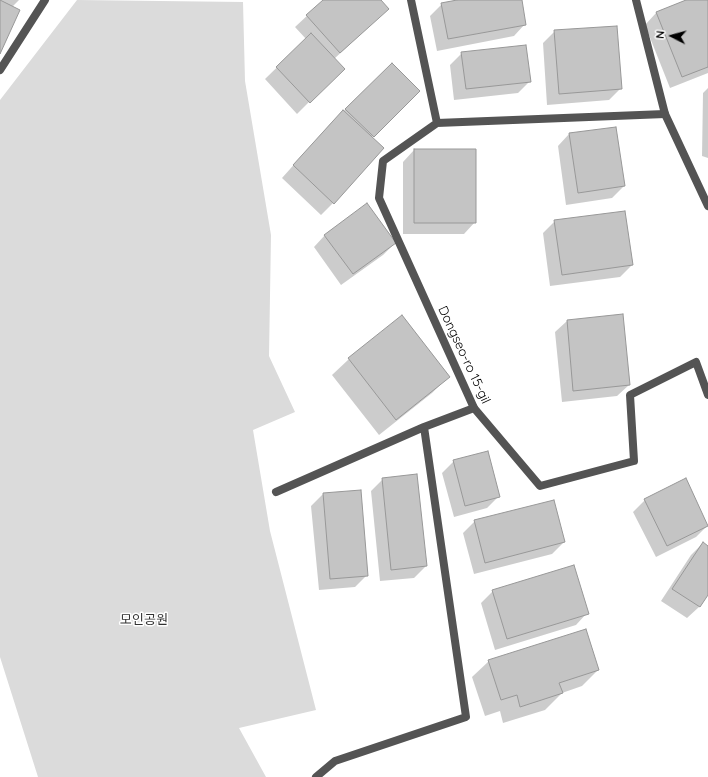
<!DOCTYPE html>
<html>
<head>
<meta charset="utf-8">
<style>
  body { margin:0 }
  #map { position:relative; width:708px; height:777px; overflow:hidden; background:#fff; font-family:Quicksand,sans-serif }
  canvas { display:block }
  .north { position:absolute; left:652px; top:16px; width:40px; height:40px; -webkit-text-stroke:3px #fff; paint-order:stroke; rotate:276deg; font-size:11px; font-weight:700; line-height:16px; text-align:center; color:#000 }
  .north::after { content:''; display:block; margin:auto; width:14px; height:18px; background:#000; clip-path:polygon(50% 0,100% 100%,50% 72%,0 100%) }
</style>
</head>
<body>
<div id="map">
<canvas width="708" height="777"></canvas>
<div class="north">N</div>
</div>
<script>
const ctx = document.querySelector('canvas').getContext('2d');
ctx.lineJoin = 'round';
function fill(path, color) { ctx.fillStyle = color; ctx.fill(path, 'evenodd'); }
const toPath = rows => new Path2D(rows.map(r => 'M' + r).join(''));
function stroke(path, color, width, dash) { ctx.strokeStyle = color; ctx.lineWidth = width; ctx.lineCap = dash ? 'butt' : 'round'; ctx.setLineDash(dash || []); ctx.stroke(path); }
function drawText(font, color, halo, rows, align = 'center') {
  ctx.font = font + ' Quicksand,"Noto Sans KR",sans-serif'; ctx.lineWidth = 3; ctx.setLineDash([]); ctx.textBaseline = 'middle'; ctx.strokeStyle = halo; ctx.fillStyle = color; for (const [text, x, y, turn = 0] of rows) {
    ctx.save(); ctx.translate(x, y); ctx.rotate((+turn || 0) * Math.PI / 180); ctx.textAlign = isNaN(turn) ? turn : align; if (halo) ctx.strokeText(text, 0, 0); ctx.fillText(text, 0, 0); ctx.restore();
  }
}
fill(toPath([
  [77,0,243,2,245,81,271,235,269,356,295,412,253,430,270,531,316,710,239,728,266,777,38,777,0,657,0,100]
]), '#dbdbdb');
fill(toPath([
  [0,0,19,0,12,7,0,51],
  [324,0,380,0,376,20,334,59,343,68,297,114,265,79,306,39,295,27],
  [462,0,521,0,525,24,514,36,437,51,430,16,442,4],
  [688,0,707,0,708,2,708,73,670,88,645,25,656,13],
  [555,31,621,88,609,100,547,105,543,43],
  [462,53,530,81,518,93,454,100,450,65],
  [392,64,419,91,371,138,333,203,321,215,282,178,331,123],
  [708,88,708,158,702,156,703,93],
  [569,134,624,186,612,198,566,205,558,146],
  [414,150,475,222,464,234,403,234,403,162],
  [555,221,632,265,620,277,550,286,543,233],
  [325,235,395,243,383,255,341,285,314,247],
  [622,315,629,385,617,396,562,402,555,332,567,321],
  [402,316,449,376,432,393,379,435,332,375,349,359],
  [454,461,499,496,487,508,454,517,442,473],
  [383,479,426,566,414,578,380,581,371,491],
  [323,494,367,575,355,587,319,590,311,506],
  [645,500,708,525,696,537,656,557,633,512],
  [475,521,564,542,552,554,474,574,463,533],
  [703,543,708,547,708,593,699,607,687,618,661,601,691,555],
  [493,591,587,613,576,625,495,650,481,603],
  [489,661,598,670,582,686,562,693,545,710,503,723,500,711,485,716,472,677]
]), '#0003');
const building = toPath([
  [0,0,20,10,0,54,0,0],
  [323,0,381,0,389,9,340,53,306,15,323,0],
  [457,0,522,0,526,25,448,39,441,3,457,0],
  [686,0,708,0,708,67,682,77,656,12,686,0],
  [617,26,622,89,559,94,554,30,617,26],
  [311,33,345,69,310,103,276,67,311,33],
  [526,45,531,82,466,89,461,52,526,45],
  [392,63,420,91,374,137,345,109,392,63],
  [343,110,384,148,334,204,293,165,343,110],
  [616,127,625,186,578,193,569,133,616,127],
  [414,149,476,149,476,223,414,223,414,149],
  [367,203,396,243,353,274,324,235,367,203],
  [625,211,633,265,562,275,554,220,625,211],
  [623,314,630,385,573,391,567,320,623,314],
  [402,315,450,377,396,420,348,358,402,315],
  [488,451,500,497,465,506,453,460,488,451],
  [417,474,427,566,391,570,382,478,417,474],
  [686,478,708,526,667,546,644,499,686,478],
  [361,490,368,576,330,579,323,493,361,490],
  [554,500,565,542,485,563,474,520,554,500],
  [703,542,708,546,708,595,700,607,672,589,703,542],
  [574,565,589,614,507,639,492,590,574,565],
  [586,629,599,670,559,683,563,693,520,707,517,695,501,700,488,660,586,629]
]);
fill(building, '#c4c4c4');
stroke(building, '#989898', 1);
stroke(toPath([
  [411,0,437,123],
  [665,114,437,123,383,161,379,198,474,408,540,486,634,461,630,395,696,362,708,395]
]), '#545454', 8);
stroke(toPath([
  [636,0,665,114,708,206],
  [0,70,45,0],
  [276,492,424,427],
  [316,777,335,761,466,717,424,427,474,408]
]), '#545454', 8);
drawText('13px', '#000', '#fff', [
  ["Dongseo-ro 15-gil",464,355,65]
]);
drawText('13px', '#323232', '#fff', [
  ["모인공원",144,620]
]);
</script>
</body>
</html>
